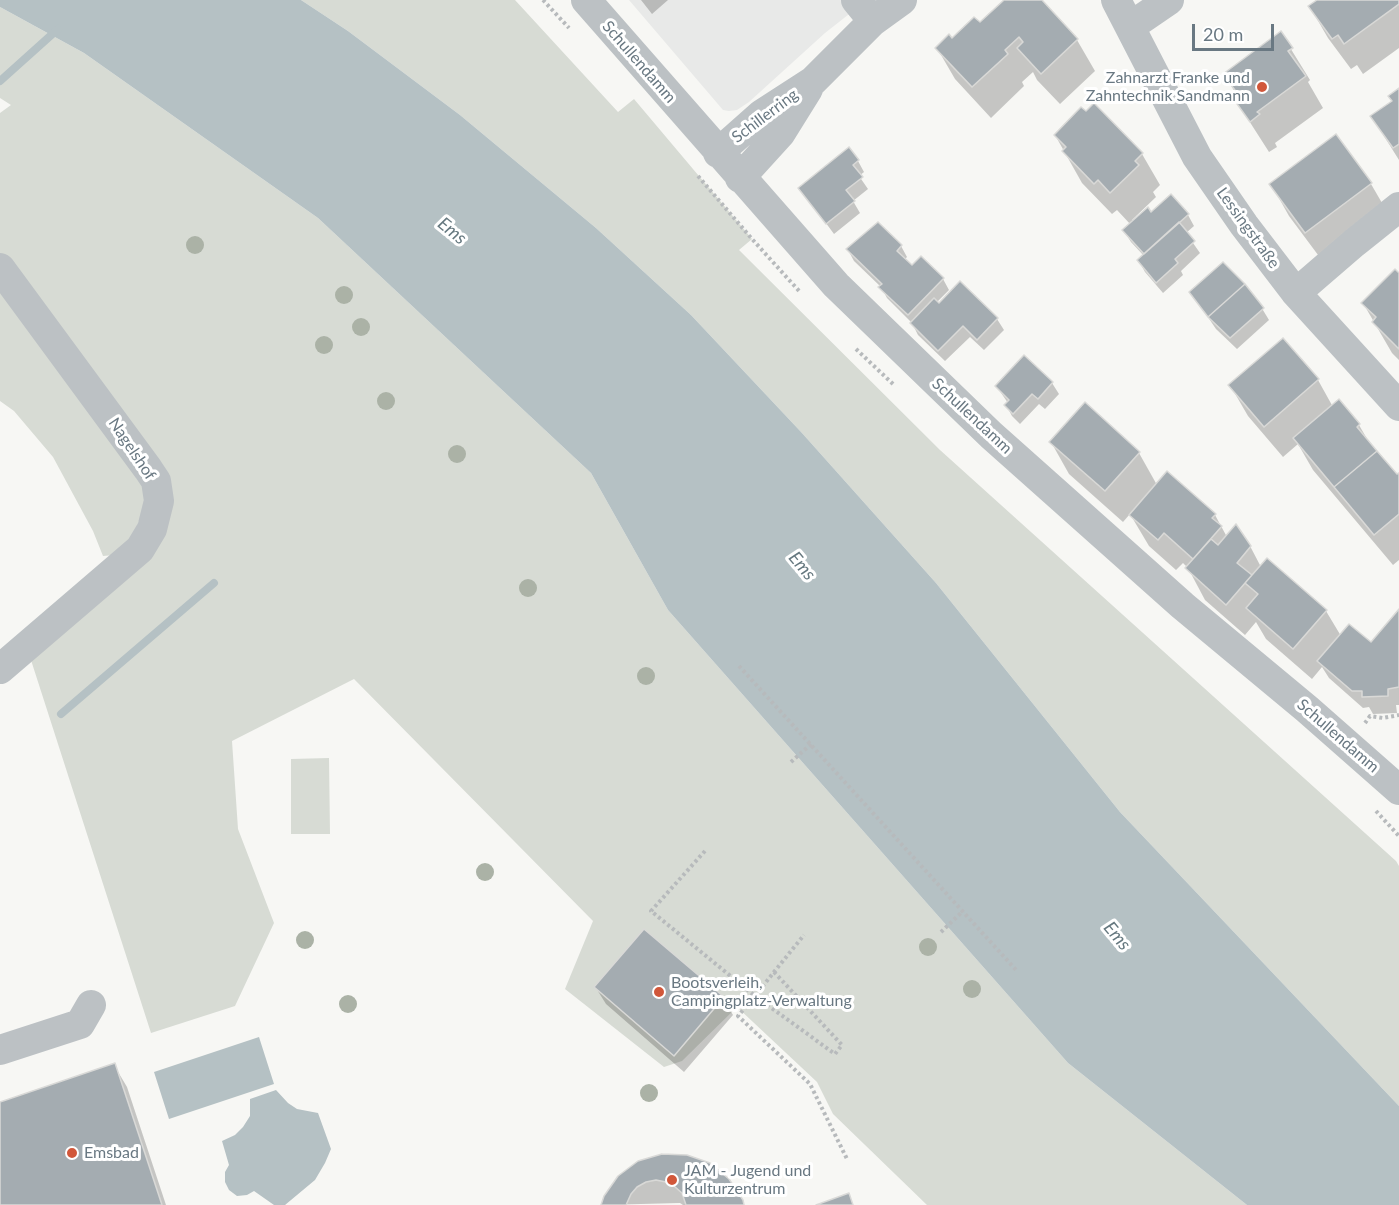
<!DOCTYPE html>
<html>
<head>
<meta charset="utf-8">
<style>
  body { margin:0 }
  #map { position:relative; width:1399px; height:1205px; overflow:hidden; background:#f7f7f4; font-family:Lato,sans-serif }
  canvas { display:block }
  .scale { position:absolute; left:1192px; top:24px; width:82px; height:27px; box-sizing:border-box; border:3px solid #697882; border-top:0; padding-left:8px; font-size:18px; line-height:21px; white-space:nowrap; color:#697882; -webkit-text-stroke:4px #fff; paint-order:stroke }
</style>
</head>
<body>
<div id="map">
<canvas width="1399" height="1205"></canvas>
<div class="scale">20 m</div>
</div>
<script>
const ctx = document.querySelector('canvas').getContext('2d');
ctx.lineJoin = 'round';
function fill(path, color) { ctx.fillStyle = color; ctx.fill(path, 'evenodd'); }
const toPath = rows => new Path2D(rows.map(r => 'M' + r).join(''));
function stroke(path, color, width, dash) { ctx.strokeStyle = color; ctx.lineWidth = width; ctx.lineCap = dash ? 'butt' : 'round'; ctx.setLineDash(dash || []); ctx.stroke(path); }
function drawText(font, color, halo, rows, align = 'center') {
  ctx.font = font + ' Lato,sans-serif'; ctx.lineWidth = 6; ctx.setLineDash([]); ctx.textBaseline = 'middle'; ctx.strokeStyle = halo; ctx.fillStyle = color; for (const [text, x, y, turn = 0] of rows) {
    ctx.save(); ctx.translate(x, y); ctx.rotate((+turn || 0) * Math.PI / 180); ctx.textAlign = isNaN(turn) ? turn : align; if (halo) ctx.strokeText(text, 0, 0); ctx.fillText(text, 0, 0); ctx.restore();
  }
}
fill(toPath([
  [629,0,867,0,825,33,749,102,737,110,729,111,723,110]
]), '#e8e9e8');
fill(toPath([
  [301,0,515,0,618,112,634,99,752,239,739,250,940,450,1396,861,1399,866,1399,1106,1120,812,936,583,802,433,691,315,596,228,460,115,348,31],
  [0,7,84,53,318,218,591,473,668,610,1068,1063,1247,1205,927,1205,833,1114,817,1082,737,1007,682,1061,664,1067,565,989,593,921,354,679,232,741,238,829,274,923,235,1006,151,1033,30,657,167,511,0,257,0,113,11,105,0,98],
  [0,280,143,472,146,502,136,529,125,546,115,555,103,556,93,531,53,457,14,411,0,401],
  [329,758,330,834,291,834,291,759]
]), '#d7dbd4');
fill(toPath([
  [0,0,301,0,348,31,460,115,596,228,691,315,802,433,936,583,1120,812,1399,1106,1399,1205,1247,1205,1068,1063,668,610,591,473,318,218,84,53,0,7],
  [259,1037,274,1084,169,1119,154,1072],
  [276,1090,288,1103,297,1109,318,1113,331,1149,325,1163,315,1180,285,1205,274,1205,254,1191,247,1195,237,1196,229,1190,225,1182,225,1172,229,1165,222,1141,235,1135,243,1127,250,1116,250,1099]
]), '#b5c1c4');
fill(toPath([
  [641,0,668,0,652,14],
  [1006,0,1040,0,1077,40,1095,71,1060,104,1037,80,1033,72,1022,82,1024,86,991,118,955,79,937,48,980,24],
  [1319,0,1399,0,1399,48,1363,74,1357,65,1351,69,1328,38,1310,7],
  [1281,33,1310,80,1308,82,1323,108,1275,143,1277,147,1269,152,1237,102,1239,100,1225,74],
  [1399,90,1399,160,1372,117,1393,102],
  [1055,135,1142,154,1160,185,1153,192,1156,197,1132,220,1134,222,1151,214,1188,215,1194,226,1186,233,1200,253,1181,271,1183,275,1163,293,1145,272,1139,261,1144,256,1131,242,1124,231,1131,225,1117,210,1112,214,1082,183],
  [1336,136,1371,184,1389,215,1324,263,1289,216,1271,184],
  [858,161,864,172,859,176,868,189,853,201,860,213,834,234,800,188],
  [878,224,901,246,907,257,904,260,912,268,943,279,949,290,937,302,939,305,997,319,1004,330,984,350,970,337,945,361,918,335,912,323,887,298,881,287,854,261,848,250],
  [1235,274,1255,297,1269,320,1237,349,1216,329,1191,292],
  [1399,275,1399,360,1392,353,1363,303],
  [1282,340,1318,380,1333,407,1359,425,1370,444,1397,476,1399,475,1399,560,1393,565,1313,470,1298,444,1283,457,1248,416,1230,385],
  [1024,357,1052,383,1059,394,1045,409,1039,404,1020,424,1012,416,1006,405,1008,403,997,387],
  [1051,442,1139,453,1157,485,1215,515,1227,537,1250,546,1261,567,1326,611,1341,636,1371,644,1399,612,1399,705,1396,705,1397,713,1373,714,1369,707,1363,708,1329,678,1322,667,1312,679,1266,639,1256,622,1245,635,1205,600,1188,568,1183,563,1176,570,1149,546,1130,514,1123,522,1069,474],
  [596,988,723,998,733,1015,684,1072,606,1004],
  [114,1065,127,1087,166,1205,0,1205,0,1103],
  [639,1163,744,1205,683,1205,680,1203,603,1205]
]), '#0003');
stroke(toPath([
  [0,81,58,29],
  [61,714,214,583]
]), '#b5c1c4', 8);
const building = toPath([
  [1004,0,1042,0,1078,39,1041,74,1017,48,1023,42,1019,37,1005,50,1008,54,972,87,935,48,949,34,952,38,974,17,980,22,1004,0],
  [1317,0,1399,0,1399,4,1344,44,1338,35,1332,39,1308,6,1317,0],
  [1281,31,1293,48,1288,51,1306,76,1257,112,1260,114,1250,122,1235,101,1240,97,1223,74,1281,31],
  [1399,88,1399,144,1393,148,1370,116,1392,101,1388,96,1399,88],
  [1094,103,1143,153,1135,161,1139,165,1110,193,1098,180,1094,184,1062,151,1066,147,1054,135,1081,107,1086,111,1094,103],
  [1336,134,1372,183,1305,233,1269,184,1336,134],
  [849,147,859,160,853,165,863,177,846,190,855,201,826,224,798,188,849,147],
  [1171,194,1189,214,1144,254,1122,230,1148,207,1151,212,1171,194],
  [878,222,902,245,897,251,912,265,921,256,944,278,908,315,878,287,882,284,846,249,878,222],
  [1179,222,1195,241,1175,259,1178,263,1156,283,1137,260,1179,222],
  [1223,262,1245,284,1208,317,1189,292,1223,262],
  [1395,269,1399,273,1399,349,1372,322,1376,317,1361,303,1395,269],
  [960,281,998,318,977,340,963,326,938,351,910,323,934,298,939,303,960,281],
  [1245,284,1264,308,1230,338,1208,317,1245,284],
  [1283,338,1319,379,1264,427,1228,385,1283,338],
  [1024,355,1053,382,1038,399,1032,394,1013,414,1004,405,1009,400,995,386,1024,355],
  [1339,399,1360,424,1357,427,1377,451,1334,487,1293,438,1339,399],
  [1085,402,1140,452,1105,491,1049,442,1085,402],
  [1377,451,1397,474,1399,473,1399,514,1374,535,1334,487,1377,451],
  [1167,471,1216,514,1212,518,1222,526,1193,559,1164,533,1158,540,1129,515,1167,471],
  [1236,524,1251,546,1237,563,1252,575,1226,605,1185,568,1211,539,1218,545,1236,524],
  [1267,558,1327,610,1293,649,1246,608,1258,594,1245,583,1267,558],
  [1399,609,1399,687,1388,689,1388,696,1362,697,1362,691,1352,691,1317,661,1349,624,1371,642,1399,609],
  [644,929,724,997,674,1056,594,987,644,929],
  [115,1063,162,1205,0,1205,0,1102,115,1063],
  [662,1154,687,1155,710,1163,729,1179,743,1200,744,1205,686,1205,682,1193,674,1186,666,1182,656,1180,646,1182,637,1187,631,1194,626,1205,601,1205,604,1196,618,1176,638,1161,662,1154],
  [849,1193,853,1205,816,1205,849,1193]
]);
fill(building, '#a4acb1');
stroke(building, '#d9d9d7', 1.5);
stroke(toPath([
  [543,0,569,28],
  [698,176,752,239,800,292],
  [856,349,894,385],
  [739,666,1017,971],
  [1365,723,1370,716,1383,718,1399,715],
  [791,762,811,744],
  [1376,811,1399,836],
  [705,851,651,911,755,996,738,1016,810,1084,847,1159],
  [941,932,963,911],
  [774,972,842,1045,835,1054,755,996,774,972,804,935]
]), '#b7babc', 4, [3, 3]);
stroke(toPath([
  [586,0,836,285,991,435,1183,606,1307,709,1399,790],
  [856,0,873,21],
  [1116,0,1197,157,1244,225,1296,293,1399,406],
  [1131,26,1169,0],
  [718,153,762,114,813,81,873,21,902,0],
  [740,178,780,134,808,89],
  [0,268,148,469,156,481,159,501,152,529,140,549,0,669],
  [1296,293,1354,243,1399,207],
  [0,1050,80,1024,91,1005]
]), '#bcc1c4', 30);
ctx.fillStyle = '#abb2a6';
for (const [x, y] of [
  [195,245],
  [344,295],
  [361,327],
  [324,345],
  [386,401],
  [457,454],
  [528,588],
  [646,676],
  [485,872],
  [305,940],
  [928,947],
  [972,989],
  [348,1004],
  [649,1093]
]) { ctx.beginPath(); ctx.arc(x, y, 9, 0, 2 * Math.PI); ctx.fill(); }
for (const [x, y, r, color] of [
  [1262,87,6,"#d1573a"],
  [659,992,6,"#d1573a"],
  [72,1153,6,"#d1573a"],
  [672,1180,6,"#d1573a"]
]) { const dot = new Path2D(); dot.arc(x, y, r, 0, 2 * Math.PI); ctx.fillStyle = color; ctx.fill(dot); stroke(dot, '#fff', 2); }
drawText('16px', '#697882', '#fff', [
  ["Schullendamm",639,62,49],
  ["Schillerring",765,116,-37],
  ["Lessingstraße",1248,228,54],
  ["Schullendamm",972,416,43],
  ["Nagelshof",132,449,56],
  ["Schullendamm",1338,736,41]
]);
drawText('16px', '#697882', '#fff', [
  ["Zahnarzt Franke und",1250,78,"right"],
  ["Zahntechnik Sandmann",1250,96,"right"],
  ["Bootsverleih,",671,983],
  ["Campingplatz-Verwaltung",671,1001],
  ["Emsbad",84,1153],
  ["JAM - Jugend und",684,1171],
  ["Kulturzentrum",684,1189]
], 'left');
drawText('italic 18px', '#65787f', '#fff', [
  ["Ems",452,231,39],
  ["Ems",802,566,50],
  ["Ems",1117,936,50]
]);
</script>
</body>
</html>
